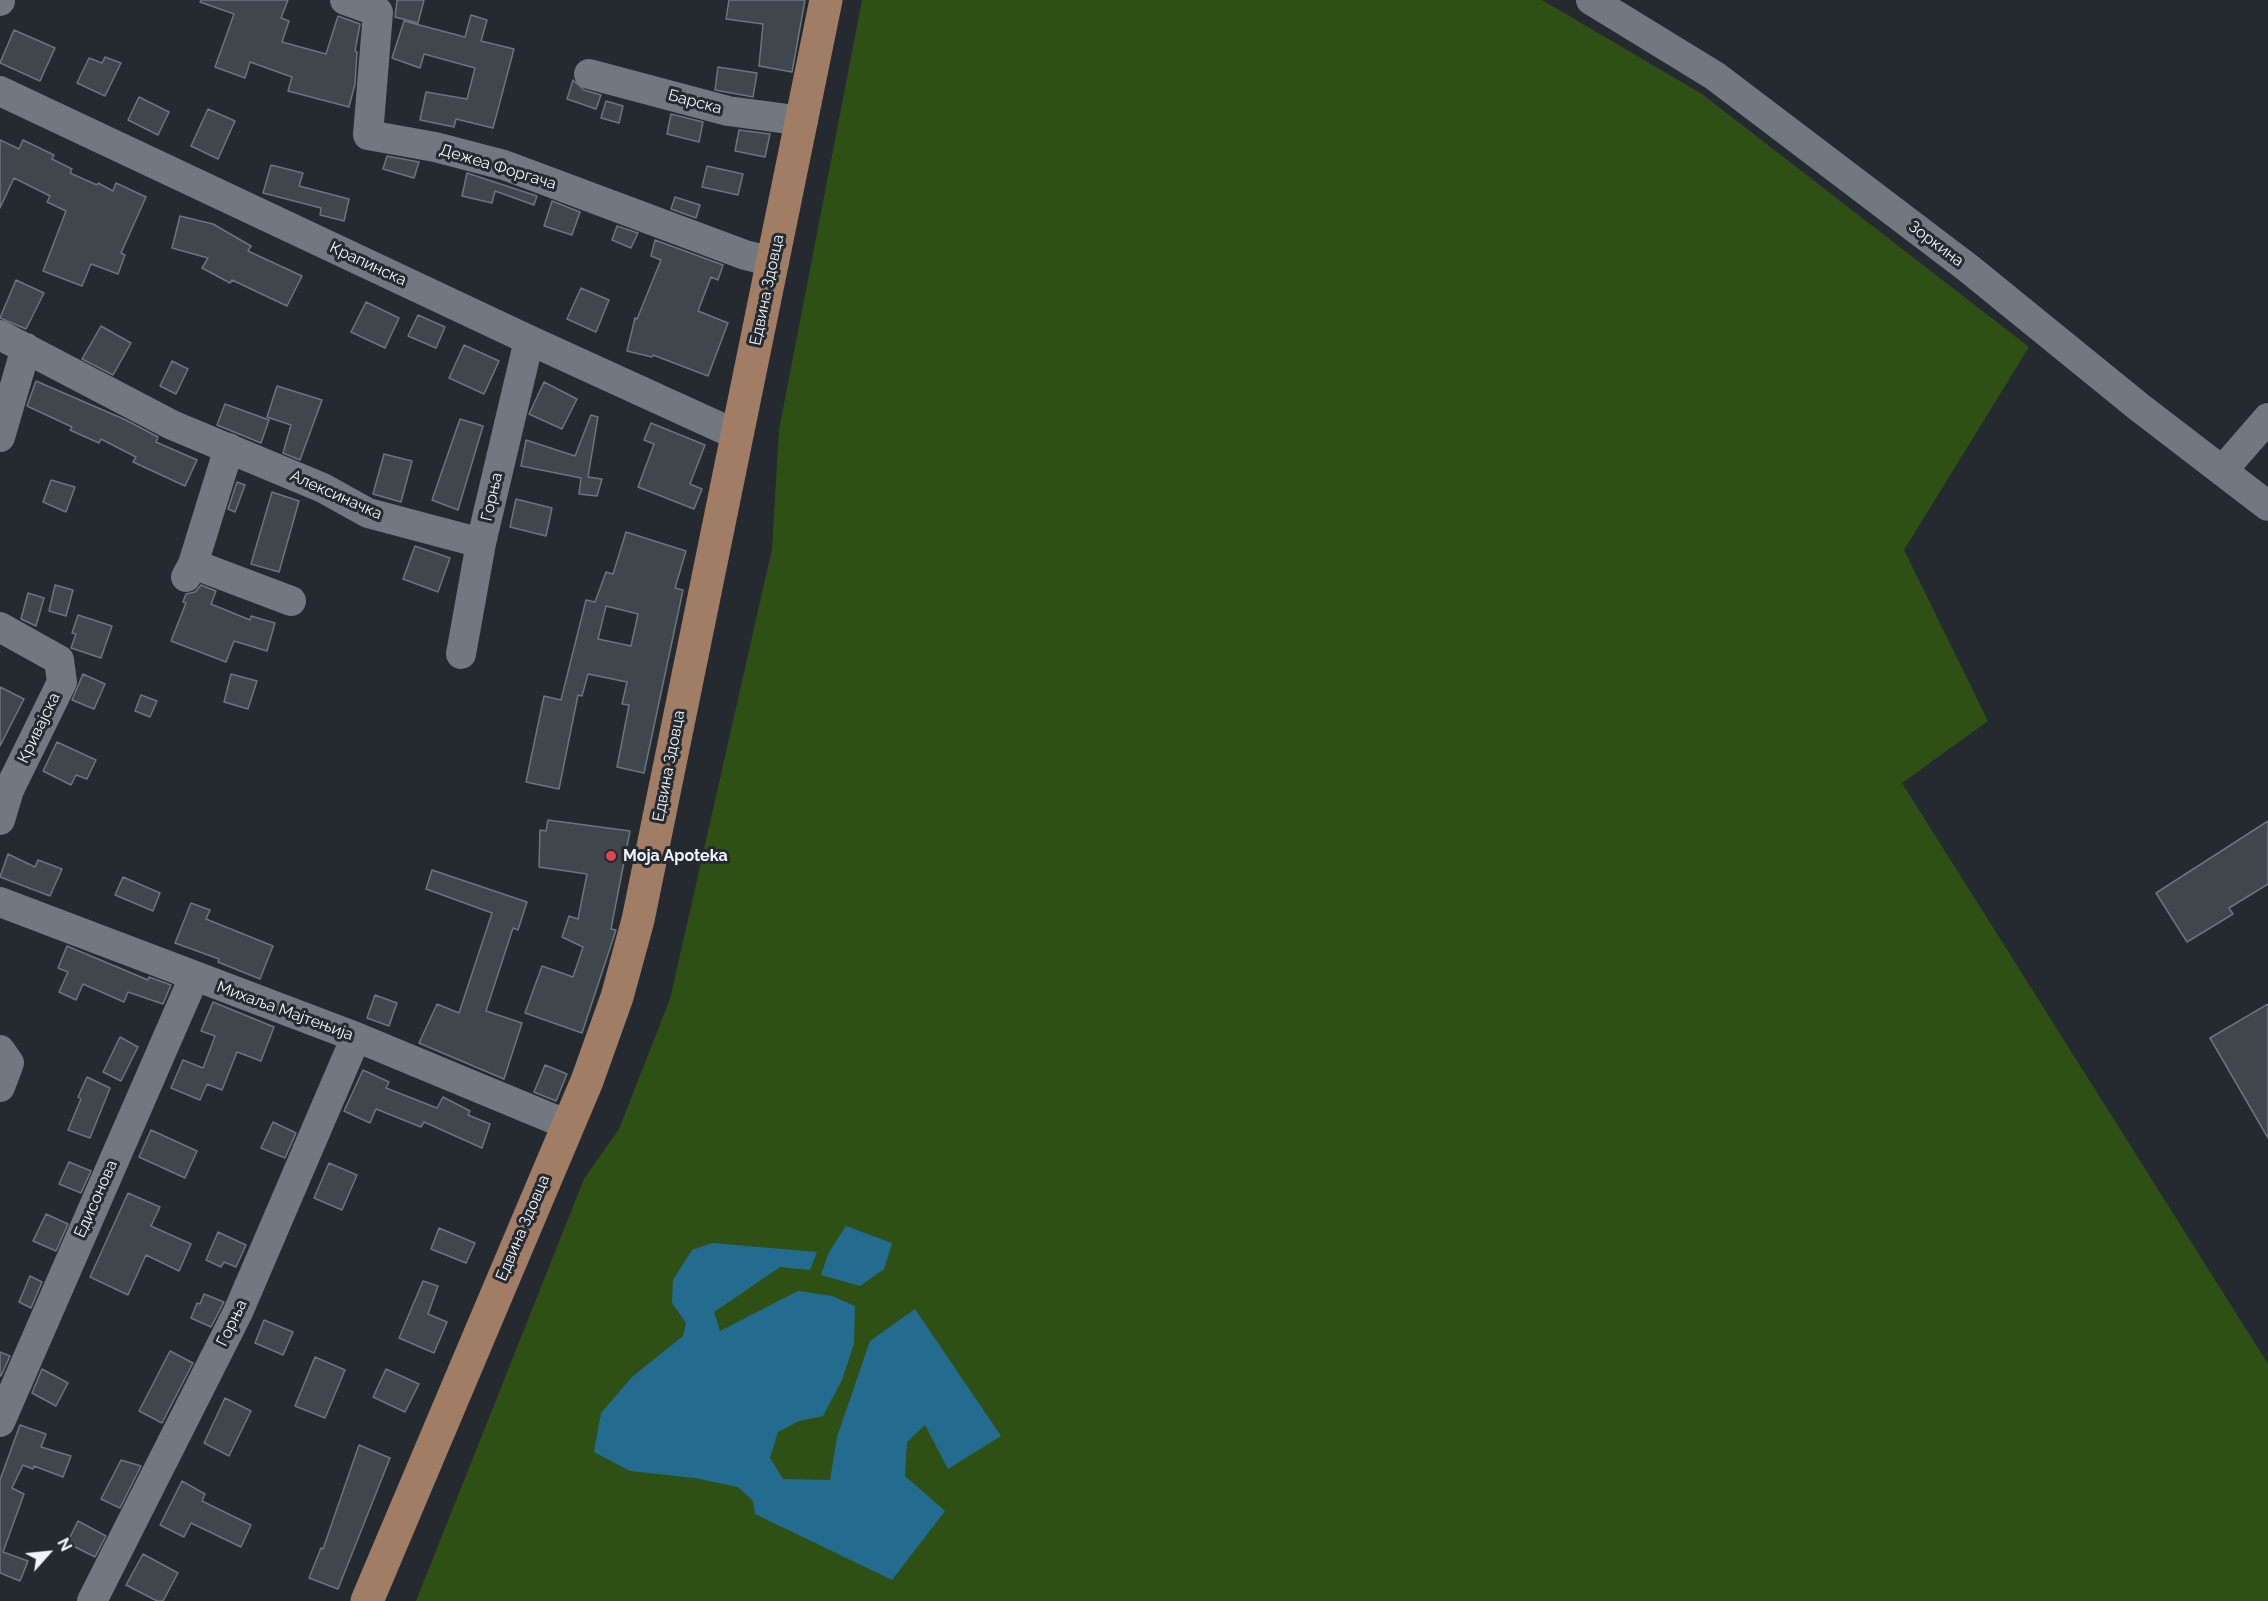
<!DOCTYPE html>
<html>
<head>
<meta charset="utf-8">
<style>
  body { margin:0 }
  #map { position:relative; width:2268px; height:1601px; overflow:hidden; background:#242a30; font-family:Raleway,sans-serif }
  canvas { display:block }
  .north { position:absolute; left:18px; top:1523px; width:60px; height:60px; -webkit-text-stroke:4px #242a30; paint-order:stroke; rotate:63deg; font-size:16px; font-weight:700; line-height:24px; text-align:center; color:#f1f5f9 }
  .north::after { content:''; display:block; margin:auto; width:21px; height:27px; background:#f1f5f9; clip-path:polygon(50% 0,100% 100%,50% 72%,0 100%) }
</style>
</head>
<body>
<div id="map">
<canvas width="2268" height="1601"></canvas>
<div class="north">N</div>
</div>
<script>
const ctx = document.querySelector('canvas').getContext('2d');
ctx.lineJoin = 'round';
function fill(path, color) { ctx.fillStyle = color; ctx.fill(path, 'evenodd'); }
const toPath = rows => new Path2D(rows.map(r => 'M' + r).join(''));
function stroke(path, color, width, dash) { ctx.strokeStyle = color; ctx.lineWidth = width; ctx.lineCap = dash ? 'butt' : 'round'; ctx.setLineDash(dash || []); ctx.stroke(path); }
function drawText(font, color, halo, rows, align = 'center') {
  ctx.font = font + ' Raleway,sans-serif'; ctx.lineWidth = 6; ctx.setLineDash([]); ctx.textBaseline = 'middle'; ctx.strokeStyle = halo; ctx.fillStyle = color; for (const [text, x, y, turn = 0] of rows) {
    ctx.save(); ctx.translate(x, y); ctx.rotate((+turn || 0) * Math.PI / 180); ctx.textAlign = isNaN(turn) ? turn : align; if (halo) ctx.strokeText(text, 0, 0); ctx.fillText(text, 0, 0); ctx.restore();
  }
}
fill(toPath([
  [862,0,1542,0,1702,94,2029,347,1904,550,1988,721,1902,783,2268,1364,2268,1601,416,1601,584,1179,619,1129,670,999,772,549,779,430]
]), '#2f5015');
fill(toPath([
  [846,1226,892,1243,884,1269,860,1286,821,1275,829,1252],
  [712,1243,817,1252,810,1270,780,1267,714,1312,720,1331,798,1291,832,1296,855,1306,854,1344,842,1380,823,1416,799,1421,778,1432,770,1458,783,1479,830,1480,837,1437,870,1341,915,1309,1001,1436,948,1469,925,1425,907,1442,905,1476,945,1511,892,1580,755,1514,753,1501,738,1487,695,1478,630,1471,594,1452,601,1413,632,1377,683,1336,686,1323,672,1303,673,1280,692,1250]
]), '#236c8f');
const building = toPath([
  [201,0,288,0,281,18,289,21,282,42,326,54,338,16,360,24,355,51,357,52,355,84,349,107,288,91,292,77,250,62,245,78,215,67,234,14,200,2,201,0],
  [397,0,424,0,418,23,395,17,397,0],
  [729,0,805,0,792,72,759,66,763,24,726,19,729,0],
  [471,15,487,20,481,41,514,49,493,128,456,119,454,127,420,120,426,92,467,99,475,68,424,54,420,68,392,58,404,21,465,37,471,15],
  [14,30,55,48,40,81,0,63,14,30],
  [105,57,121,63,105,96,77,83,89,58,102,63,105,57],
  [718,67,757,73,753,97,715,90,718,67],
  [573,80,584,90,601,95,596,109,567,99,573,80],
  [139,97,169,112,158,135,128,120,139,97],
  [606,101,623,106,619,123,601,118,606,101],
  [208,109,235,121,218,159,191,146,208,109],
  [671,114,703,122,699,142,667,134,671,114],
  [739,130,770,134,765,157,735,151,739,130],
  [0,140,19,149,23,140,54,155,52,159,72,169,70,173,97,185,98,183,113,191,116,183,146,197,121,253,125,255,118,274,91,264,82,286,43,271,66,211,47,202,50,196,14,178,0,208,0,140],
  [387,156,419,162,414,178,383,169,387,156],
  [271,165,303,173,299,186,349,199,344,221,320,215,321,208,263,193,271,165],
  [707,166,743,174,738,195,702,187,707,166],
  [467,173,537,196,534,205,495,191,492,203,462,196,467,173],
  [675,197,700,205,696,218,671,209,675,197],
  [552,201,580,212,572,235,544,226,552,201],
  [180,216,213,224,251,246,248,251,302,276,287,306,232,280,230,283,202,268,208,258,172,248,180,216],
  [617,226,638,233,631,248,612,240,617,226],
  [655,240,723,265,718,280,711,277,698,311,728,323,708,376,653,355,652,357,627,351,635,318,637,319,661,260,651,256,655,240],
  [16,280,44,293,26,329,0,318,16,280],
  [581,288,609,300,596,332,567,319,581,288],
  [366,302,399,318,385,348,351,332,366,302],
  [418,315,445,327,436,348,408,336,418,315],
  [101,326,131,343,113,375,82,359,101,326],
  [464,345,499,361,484,394,449,378,464,345],
  [172,361,188,369,176,394,160,386,172,361],
  [36,381,126,420,158,437,156,442,197,460,185,486,133,462,136,457,101,439,99,443,70,430,72,427,27,406,36,381],
  [544,382,577,399,562,429,529,414,544,382],
  [277,386,322,400,300,460,283,453,291,425,267,417,277,386],
  [225,404,269,420,261,443,217,425,225,404],
  [591,415,598,417,588,477,602,479,597,496,579,494,581,478,521,466,526,440,575,456,591,415],
  [460,419,483,426,458,510,432,500,460,419],
  [651,423,705,445,690,484,702,489,694,509,638,487,654,444,644,440,651,423],
  [384,454,412,461,401,502,373,494,384,454],
  [51,480,75,487,66,512,43,502,51,480],
  [237,482,245,485,235,512,228,509,237,482],
  [272,492,299,501,279,572,251,564,272,492],
  [516,499,552,508,546,536,510,527,516,499],
  [626,532,686,551,675,588,683,590,644,773,617,767,629,705,622,704,627,682,588,674,582,696,578,695,559,789,526,782,544,696,561,700,586,600,595,602,606,572,613,574,626,532],
  [606,606,638,614,631,646,598,639,606,606],
  [415,546,450,558,438,592,403,579,415,546],
  [55,585,73,590,66,616,49,611,55,585],
  [201,585,216,591,211,604,250,620,251,616,275,623,267,651,234,641,226,662,171,641,186,603,183,602,186,594,195,592,201,585],
  [28,593,44,598,36,626,21,619,28,593],
  [78,615,112,626,101,658,71,648,76,634,72,633,78,615],
  [83,674,105,684,94,709,72,700,83,674],
  [231,674,257,681,248,709,224,702,231,674],
  [0,687,24,699,0,746,0,687],
  [141,695,157,701,150,717,135,711,141,695],
  [57,742,96,760,87,779,76,775,71,785,43,771,57,742],
  [548,820,630,831,611,929,616,930,582,1033,525,1013,542,966,573,977,583,947,562,937,569,916,578,919,587,874,539,867,540,830,546,831,548,820],
  [2268,821,2268,884,2229,908,2233,914,2187,942,2156,893,2268,821],
  [8,854,35,867,38,860,62,869,50,896,0,877,8,854],
  [432,870,527,902,518,930,513,928,486,1011,522,1023,504,1079,419,1043,437,1004,459,1013,492,913,426,889,432,870],
  [123,877,160,893,153,911,115,895,123,877],
  [191,903,210,910,206,919,273,946,260,979,218,962,219,959,175,943,191,903],
  [67,946,148,980,149,977,171,985,163,1004,128,992,124,1002,83,984,76,1000,59,992,68,972,58,968,67,946],
  [375,995,397,1003,389,1026,367,1018,375,995],
  [213,1002,274,1027,261,1061,237,1052,222,1090,207,1084,200,1100,171,1088,183,1060,203,1068,215,1036,201,1031,213,1002],
  [2268,1004,2268,1138,2210,1038,2268,1004],
  [120,1037,138,1047,121,1081,103,1072,120,1037],
  [545,1065,567,1074,556,1101,534,1092,545,1065],
  [363,1070,389,1082,386,1088,437,1108,443,1097,470,1111,468,1115,490,1124,482,1148,424,1122,421,1127,376,1109,370,1123,344,1111,363,1070],
  [87,1077,110,1088,90,1138,68,1130,81,1099,78,1097,87,1077],
  [273,1122,296,1133,285,1158,261,1148,273,1122],
  [151,1130,197,1151,185,1178,139,1157,151,1130],
  [69,1162,91,1171,81,1193,59,1184,69,1162],
  [329,1163,357,1175,342,1210,314,1198,329,1163],
  [128,1193,160,1207,151,1226,191,1244,179,1271,146,1255,128,1295,90,1277,128,1193],
  [46,1214,68,1224,56,1251,33,1241,46,1214],
  [439,1228,475,1243,466,1263,431,1249,439,1228],
  [218,1232,246,1245,236,1267,224,1262,221,1267,206,1260,218,1232],
  [30,1276,42,1282,31,1308,19,1302,30,1276],
  [423,1281,438,1286,428,1314,447,1322,434,1353,399,1338,423,1281],
  [204,1294,224,1302,211,1327,191,1318,197,1303,200,1304,204,1294],
  [264,1320,293,1332,283,1355,255,1343,264,1320],
  [170,1351,193,1363,162,1423,139,1411,170,1351],
  [0,1352,10,1356,1,1376,0,1376,0,1352],
  [315,1357,345,1370,325,1418,295,1406,315,1357],
  [42,1369,68,1383,56,1406,32,1393,42,1369],
  [386,1369,419,1384,405,1412,373,1397,386,1369],
  [225,1398,251,1411,229,1456,204,1443,225,1398],
  [20,1425,46,1434,41,1447,71,1456,63,1477,34,1466,33,1469,23,1465,12,1488,24,1494,3,1552,28,1561,20,1581,0,1573,0,1480,20,1425],
  [359,1445,390,1458,338,1589,309,1578,321,1548,323,1549,359,1445],
  [121,1460,141,1466,120,1508,101,1499,121,1460],
  [182,1481,205,1494,202,1501,251,1525,241,1547,191,1523,184,1537,160,1525,182,1481],
  [78,1521,106,1536,95,1557,67,1543,78,1521],
  [143,1554,178,1573,163,1601,157,1601,126,1585,143,1554]
]);
fill(building, '#3f464c');
stroke(building, '#6d747b', 1.5);
stroke(toPath([
  [345,0,378,12,368,135,435,147,504,165,745,255,774,262],
  [1591,0,1715,76,1968,268,2139,407,2268,506],
  [0,1,0,0],
  [589,74,728,111,803,121],
  [0,91,529,340,737,435],
  [0,335,172,425,323,488,368,513,481,543],
  [0,437,26,348],
  [2222,471,2268,418],
  [193,564,291,601],
  [186,577,193,564,229,448],
  [0,627,59,660,62,682,9,790,0,820],
  [461,654,481,543,529,340],
  [0,902,356,1037,568,1125],
  [0,1050,9,1063,0,1087],
  [0,1422,194,977],
  [92,1601,238,1312,356,1037]
]), '#71787f', 30);
stroke(toPath([
  [367,1601,587,1081,617,997,638,920,826,0]
]), '#a27d66', 33);
for (const [x, y, r, color] of [
  [611,856,6,"#e0444e"]
]) { const dot = new Path2D(); dot.arc(x, y, r, 0, 2 * Math.PI); ctx.fillStyle = color; ctx.fill(dot); stroke(dot, '#242a30', 2); }
drawText('16px', '#f1f5f9', '#242a30', [
  ["Барска",695,102,15],
  ["Дежеа Форгача",498,167,17],
  ["Зоркина",1936,244,37],
  ["Крапинска",368,264,25],
  ["Едвина Здовца",767,290,-78],
  ["Алексиначка",336,495,24],
  ["Горња",492,497,-77],
  ["Кривајска",39,728,-64],
  ["Едвина Здовца",669,766,-79],
  ["Михаља Мајтењија",285,1011,20],
  ["Едисонова",96,1199,-66],
  ["Едвина Здовца",523,1228,-67],
  ["Горња",232,1323,-64]
]);
drawText('bold 16px', '#f1f5f9', '#242a30', [
  ["Moja Apoteka",623,856]
], 'left');
</script>
</body>
</html>
